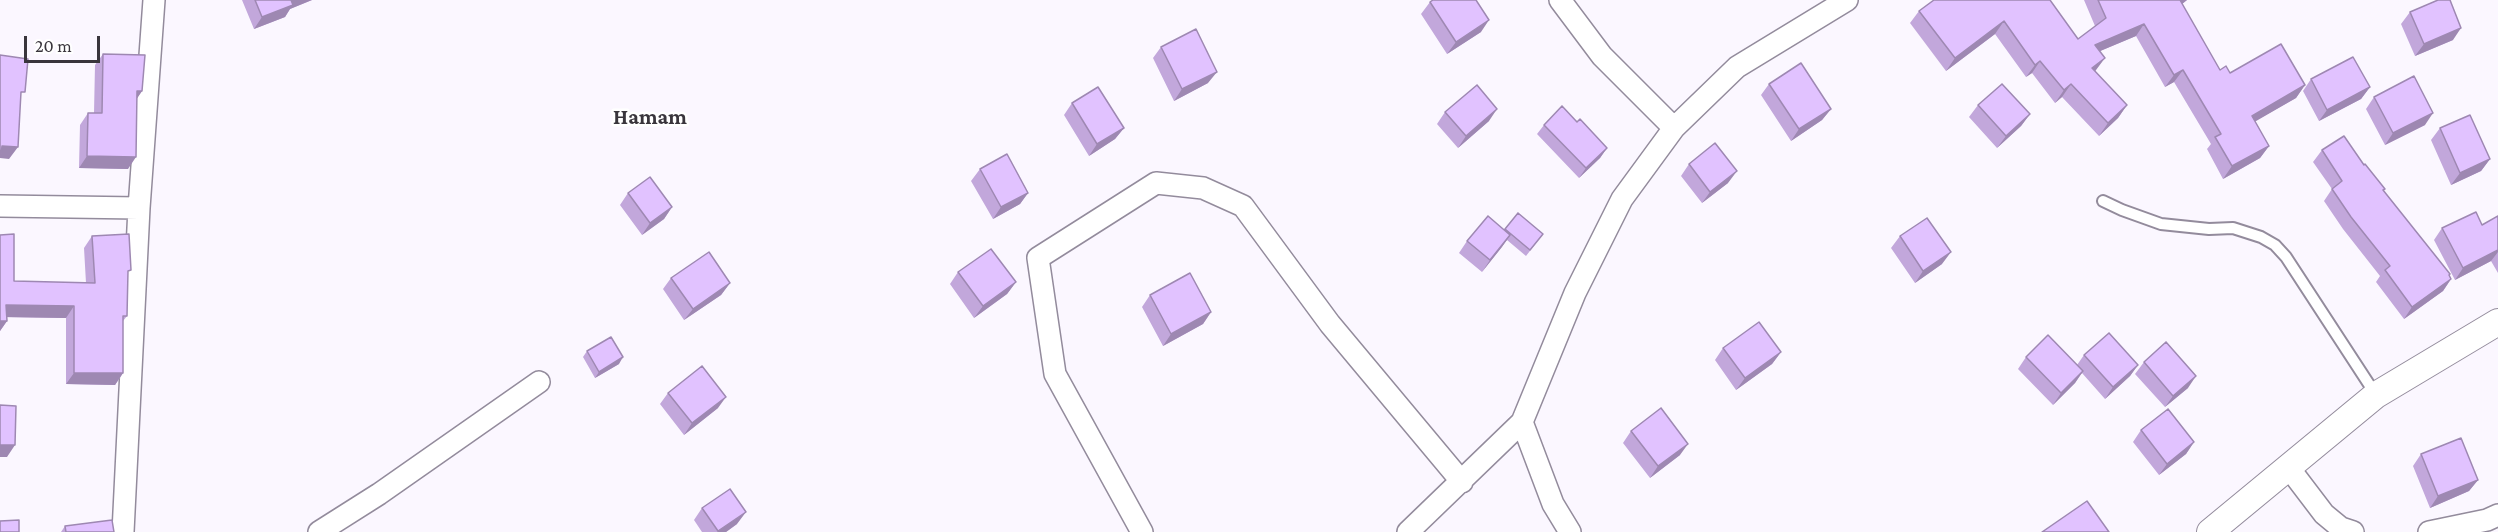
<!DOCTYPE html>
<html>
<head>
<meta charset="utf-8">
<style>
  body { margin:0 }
  #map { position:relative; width:2498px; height:532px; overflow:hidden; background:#fbf7ff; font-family:"Crimson Pro",serif }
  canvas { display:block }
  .scale { position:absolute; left:24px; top:36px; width:76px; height:27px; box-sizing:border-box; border:3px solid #39353c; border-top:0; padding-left:8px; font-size:18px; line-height:21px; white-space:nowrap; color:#39353c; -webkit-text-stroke:4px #fff; paint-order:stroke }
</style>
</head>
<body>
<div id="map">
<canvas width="2498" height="532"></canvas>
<div class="scale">20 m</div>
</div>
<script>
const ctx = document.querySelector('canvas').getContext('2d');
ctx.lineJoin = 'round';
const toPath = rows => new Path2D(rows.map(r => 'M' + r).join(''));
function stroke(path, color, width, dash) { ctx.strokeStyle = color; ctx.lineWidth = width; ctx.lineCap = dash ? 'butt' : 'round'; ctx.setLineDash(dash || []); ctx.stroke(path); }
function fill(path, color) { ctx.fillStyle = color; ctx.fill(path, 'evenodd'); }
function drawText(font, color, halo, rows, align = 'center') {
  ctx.font = font + ' "Crimson Pro",serif'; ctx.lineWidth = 5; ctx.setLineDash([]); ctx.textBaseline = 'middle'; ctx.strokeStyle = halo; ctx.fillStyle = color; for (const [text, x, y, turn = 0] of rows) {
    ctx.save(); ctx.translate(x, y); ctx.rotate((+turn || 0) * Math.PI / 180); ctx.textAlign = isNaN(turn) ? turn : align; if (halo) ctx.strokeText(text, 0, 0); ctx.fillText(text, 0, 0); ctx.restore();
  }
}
const service = toPath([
  [2103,201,2122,210,2161,224,2209,229,2233,228,2261,237,2275,245,2286,257,2376,395]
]);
const minor = toPath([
  [1560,0,1602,56,1674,128],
  [0,206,139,208],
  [1522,422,1553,504,1570,532],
  [2289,468,2324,514,2341,528,2353,532],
  [123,532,139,208,154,0],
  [319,532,379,494,539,382],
  [1142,532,1055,374,1038,258,1156,183,1203,188,1243,206,1330,324,1462,482],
  [1408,532,1522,422,1575,293,1622,199,1674,128,1737,67,1847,0],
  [2429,532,2487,520,2498,515]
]);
const tertiary = toPath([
  [2210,532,2376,395,2498,322]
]);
stroke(service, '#938b9c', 14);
stroke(minor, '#938b9c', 24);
stroke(tertiary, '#938b9c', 28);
stroke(service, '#fff', 10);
stroke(minor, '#fff', 21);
stroke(tertiary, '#fff', 26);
fill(toPath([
  [242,0,312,0,290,9,285,17,254,29],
  [1934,0,2078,39,2095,26,2084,0,2187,0,2182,4,2220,70,2230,73,2305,85,2296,98,2255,121,2269,146,2260,158,2223,179,2207,149,2211,144,2174,82,2165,87,2136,36,2100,51,2096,70,2095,72,2127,105,2118,118,2099,136,2062,97,2055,103,2032,73,2026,77,1995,34,1946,71,1910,23,1919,11],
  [1430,2,1481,32,1447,54,1421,14],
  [2410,12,2453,40,2415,56,2401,24],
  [1161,47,1208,83,1174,101,1153,58],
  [103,54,142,91,137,98,128,169,79,168,80,125,88,113,94,113,95,65],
  [2311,79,2370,87,2361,99,2319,121,2303,91],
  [1769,84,1831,109,1822,120,1791,141,1761,95],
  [2374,97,2425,125,2385,145,2366,109],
  [1072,103,1124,128,1115,139,1089,156,1064,115],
  [1978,105,2030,114,2021,126,1997,148,1969,117],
  [1445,112,1489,121,1458,148,1437,124],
  [1577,122,1607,148,1600,158,1579,178,1537,134,1544,125],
  [2440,128,2490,159,2481,171,2451,185,2431,140],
  [2322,150,2364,165,2385,189,2383,191,2450,274,2449,276,2451,279,2443,291,2404,319,2376,282,2380,276,2343,229,2324,201,2332,189,2313,162],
  [1689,164,1728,183,1702,203,1681,176],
  [980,169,1028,193,1020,204,993,219,971,181],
  [628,193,672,207,664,219,642,235,620,205],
  [1518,213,1543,234,1526,256,1507,240,1482,272,1459,253,1467,241,1504,230],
  [2498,216,2498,273,2491,261,2455,280,2434,240,2442,228,2482,225],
  [0,235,14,281,86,283,84,248,92,236,128,275,127,316,123,321,123,373,115,385,66,384,66,318,7,317,7,321,0,331],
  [1900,236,1942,264,1915,283,1891,248],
  [958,272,1016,282,1007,294,974,318,950,284],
  [671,278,730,283,721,295,684,320,663,289],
  [1150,295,1211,312,1203,324,1163,346,1142,307],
  [1723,348,1781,352,1772,364,1736,390,1715,360],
  [587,351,619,364,595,378,583,357],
  [2084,355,2138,365,2130,376,2105,399,2082,373,2075,383,2053,405,2018,369,2026,357,2077,365],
  [2144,362,2188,388,2165,407,2135,374],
  [668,393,718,408,684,435,660,404],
  [2141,430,2194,442,2186,454,2159,475,2133,442],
  [1631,431,1680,455,1650,478,1623,443],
  [2421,454,2478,480,2469,491,2430,508,2413,466],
  [702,508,737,524,726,532,702,532,694,520],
  [65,526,114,532,61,532]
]), '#c2a7db');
fill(toPath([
  [291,0,312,0,290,9,285,17,254,29,262,17],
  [2180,0,2187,0,2171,13],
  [1489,20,1481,32,1447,54,1456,42],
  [2004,21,1995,34,1946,71,1955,58],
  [2144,24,2136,36,2086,57,2095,45],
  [2461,28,2453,40,2415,56,2424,44],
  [2105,58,2096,70,2083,81,2092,68],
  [2040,61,2032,73,2026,77,2035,65],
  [2183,70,2174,82,2165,87,2174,75],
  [1217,72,1208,83,1174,101,1182,89],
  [2071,84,2062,97,2055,103,2064,90],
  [2305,85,2296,98,2244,128,2252,116],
  [2370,87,2361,99,2319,121,2327,110],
  [137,91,142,91,134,103],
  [2127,105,2118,118,2099,136,2108,123],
  [1497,109,1489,121,1458,148,1466,136],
  [1831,109,1822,120,1791,141,1799,129],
  [2433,113,2425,125,2385,145,2393,133],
  [2030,114,2021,126,1997,148,2006,136],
  [1124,128,1115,139,1089,156,1097,144],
  [2,146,18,147,9,159,0,158,0,149],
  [2269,146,2260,158,2223,179,2232,166],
  [1607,148,1600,158,1579,178,1586,168],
  [87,156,136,157,128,169,79,168],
  [2490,159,2481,171,2451,185,2460,173],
  [1737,171,1728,183,1702,203,1710,192],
  [1028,193,1020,204,993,219,1001,207],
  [672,207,664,219,642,235,650,223],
  [1510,235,1502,247,1482,272,1490,260],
  [2498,250,2498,252,2491,261,2455,280,2463,268],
  [1951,252,1942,264,1915,283,1923,271],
  [2450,274,2443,285,2451,279,2443,291,2404,319,2412,307],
  [1016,282,1007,294,974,318,983,306],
  [730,283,721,295,684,320,693,309],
  [6,305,74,306,66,318,0,317],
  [1211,312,1203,324,1163,346,1171,334],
  [0,321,7,321,0,331],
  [1781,352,1772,364,1736,390,1745,378],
  [623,357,619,364,595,378,599,372],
  [2138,365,2130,376,2105,399,2113,387],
  [2083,371,2075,383,2053,405,2061,393],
  [74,373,123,373,115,385,66,384],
  [2196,376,2188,388,2165,407,2173,396],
  [726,397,718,408,684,435,692,423],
  [2194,442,2186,454,2159,475,2167,464],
  [1688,444,1680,455,1650,478,1658,466],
  [0,445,15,445,7,457,0,457],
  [2478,480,2469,491,2430,508,2438,496],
  [746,512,737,524,726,532,717,532]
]), '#9e88b2');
const building = toPath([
  [255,0,291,0,293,5,262,17,255,0],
  [1433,0,1476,0,1489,20,1456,42,1430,2,1433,0],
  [1934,0,2050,0,2078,39,2106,18,2098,0,2180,0,2220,70,2226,66,2230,73,2281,44,2305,85,2252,116,2269,146,2232,166,2215,137,2221,134,2183,70,2174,75,2144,24,2095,45,2105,58,2092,68,2127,105,2108,123,2071,84,2064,90,2040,61,2035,65,2004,21,1955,58,1919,11,1934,0],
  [2438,0,2450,0,2461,28,2424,44,2410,12,2438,0],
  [1196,29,1217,72,1182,89,1161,47,1196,29],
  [103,54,145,55,142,91,137,91,136,157,87,156,88,113,102,113,103,54],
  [0,55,28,59,25,92,21,92,18,147,2,146,1,155,0,155,0,55],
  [2353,57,2370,87,2327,110,2311,79,2353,57],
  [1801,63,1831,109,1799,129,1769,84,1801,63],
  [2414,76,2433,113,2393,133,2374,97,2414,76],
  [2002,84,2030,114,2006,136,1978,105,2002,84],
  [1477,85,1497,109,1466,136,1445,112,1477,85],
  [1098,87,1124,128,1097,144,1072,103,1098,87],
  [1562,106,1577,122,1580,119,1607,148,1586,168,1544,125,1562,106],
  [2470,115,2490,159,2460,173,2440,128,2470,115],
  [2344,136,2364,165,2365,164,2385,189,2383,190,2450,274,2449,275,2451,279,2412,307,2385,270,2390,266,2351,217,2332,189,2342,181,2322,150,2344,136],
  [1715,143,1737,171,1710,192,1689,164,1715,143],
  [1007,154,1028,193,1001,207,980,169,1007,154],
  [650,177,672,207,650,223,628,193,650,177],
  [2476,212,2482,225,2498,216,2498,250,2463,268,2442,228,2476,212],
  [1518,213,1543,234,1530,250,1505,229,1518,213],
  [1488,216,1510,235,1490,260,1467,241,1488,216],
  [1927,218,1951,252,1923,271,1900,236,1927,218],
  [14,234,14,281,95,283,92,236,129,234,131,270,128,271,127,316,123,316,123,373,74,373,74,306,6,305,7,321,0,321,0,235,14,234],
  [991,249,1016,282,983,306,958,272,991,249],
  [709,252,730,283,693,309,671,278,709,252],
  [1190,273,1211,312,1171,334,1150,295,1190,273],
  [1759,322,1781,352,1745,378,1723,348,1759,322],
  [2109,333,2138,365,2113,387,2084,355,2109,333],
  [2048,335,2083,371,2061,393,2026,357,2048,335],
  [611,337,623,357,599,372,587,351,611,337],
  [2166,342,2196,376,2173,396,2144,362,2166,342],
  [702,366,726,397,692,423,668,393,702,366],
  [0,405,16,406,15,445,0,445,0,405],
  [1661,408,1688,444,1658,466,1631,431,1661,408],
  [2168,409,2194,442,2167,464,2141,430,2168,409],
  [2461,438,2478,480,2438,496,2421,454,2461,438],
  [730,489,746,512,718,531,702,508,730,489],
  [2087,501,2109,532,2042,532,2087,501],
  [19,520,19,532,0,532,0,521,19,520],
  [112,520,114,532,66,532,65,526,112,520]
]);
fill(building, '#e1c2ff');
stroke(building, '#9e88b2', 1.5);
drawText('bold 22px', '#39353c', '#fff', [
  ["Hamam",650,117]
]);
</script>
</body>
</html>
